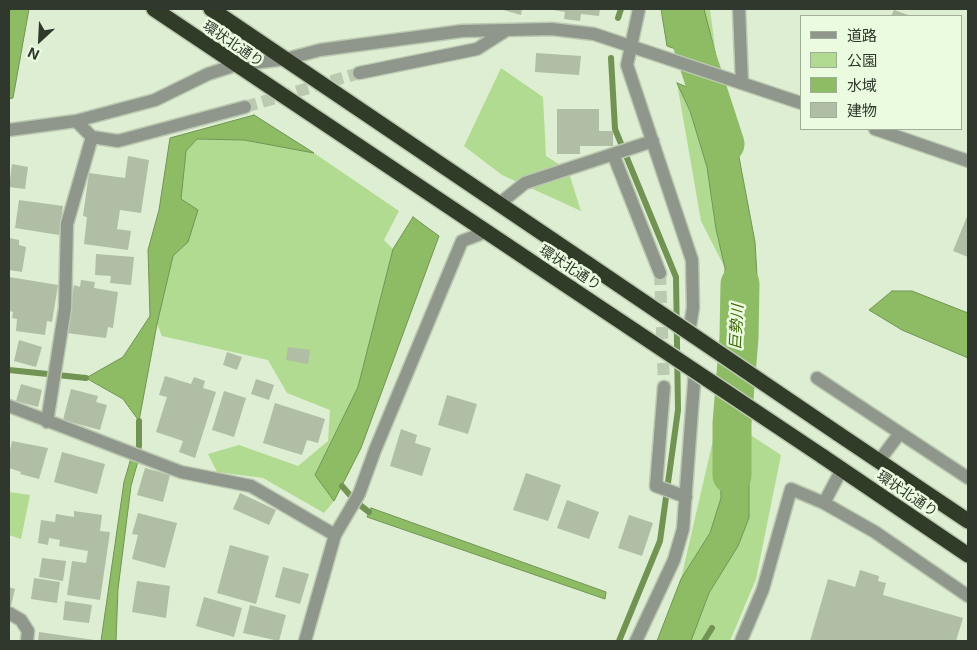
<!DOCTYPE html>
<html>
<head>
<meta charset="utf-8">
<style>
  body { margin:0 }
  #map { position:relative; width:977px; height:650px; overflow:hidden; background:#deeed2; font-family:Inter,"Noto Sans JP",sans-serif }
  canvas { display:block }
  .frame { position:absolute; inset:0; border:10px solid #30372c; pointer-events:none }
  .legend { position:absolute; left:800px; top:15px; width:162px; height:115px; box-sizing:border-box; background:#ebfbe0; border:1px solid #a0ad98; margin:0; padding:6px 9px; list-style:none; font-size:15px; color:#30372c }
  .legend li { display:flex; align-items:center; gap:10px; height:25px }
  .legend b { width:25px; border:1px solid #a0ad98 }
  .north { position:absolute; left:15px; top:15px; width:50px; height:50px; -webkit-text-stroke:4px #ebfbe0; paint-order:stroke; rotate:205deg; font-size:14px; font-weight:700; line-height:20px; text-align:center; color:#30372c }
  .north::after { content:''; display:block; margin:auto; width:18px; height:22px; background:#30372c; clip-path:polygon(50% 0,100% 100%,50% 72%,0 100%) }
</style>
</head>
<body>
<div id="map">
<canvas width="977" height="650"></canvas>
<div class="frame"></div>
<ul class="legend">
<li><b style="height:6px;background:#8f968b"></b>道路</li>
<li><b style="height:14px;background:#b1db90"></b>公園</li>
<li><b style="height:14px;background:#8dbc65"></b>水域</li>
<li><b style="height:14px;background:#afbea4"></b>建物</li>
</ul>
<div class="north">N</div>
</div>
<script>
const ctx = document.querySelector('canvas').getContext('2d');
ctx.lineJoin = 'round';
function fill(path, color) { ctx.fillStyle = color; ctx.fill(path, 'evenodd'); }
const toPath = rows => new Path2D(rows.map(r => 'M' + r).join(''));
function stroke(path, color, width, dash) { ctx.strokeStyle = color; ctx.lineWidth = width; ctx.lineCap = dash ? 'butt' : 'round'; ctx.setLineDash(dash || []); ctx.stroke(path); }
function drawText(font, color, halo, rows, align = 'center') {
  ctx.font = font + ' Inter,"Noto Sans JP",sans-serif'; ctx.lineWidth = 5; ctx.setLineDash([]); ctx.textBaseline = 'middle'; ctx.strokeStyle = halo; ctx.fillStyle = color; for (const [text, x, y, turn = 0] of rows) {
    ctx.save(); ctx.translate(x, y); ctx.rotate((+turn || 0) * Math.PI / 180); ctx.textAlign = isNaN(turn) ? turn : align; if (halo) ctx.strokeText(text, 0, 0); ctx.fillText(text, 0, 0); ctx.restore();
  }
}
fill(toPath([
  [704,9,710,9,716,56,704,15],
  [501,68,543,97,546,156,568,170,581,211,502,175,464,146],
  [677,83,690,111,707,167,716,229,725,268,701,221],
  [197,139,244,140,314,153,399,211,384,240,393,249,358,387,315,475,334,501,324,513,263,478,217,472,208,454,239,445,298,466,328,441,330,410,287,393,268,360,162,336,157,324,173,256,188,242,181,199,186,151],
  [719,414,721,498,710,533,681,579],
  [749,434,781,455,756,579,730,641,691,641,709,593,738,546,749,519],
  [9,492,30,495,21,539,9,535]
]), '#b1db90');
const water = toPath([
  [9,9,29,9,13,98,9,99,9,9],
  [661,9,704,9,716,56,707,60,667,46,661,9],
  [677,83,729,104,755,242,758,293,753,347,724,328,725,268,716,229,707,167,690,111,677,83],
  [254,115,314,153,244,140,197,139,186,151,181,199,198,210,188,242,173,256,157,324,139,421,123,399,86,378,123,357,150,316,148,250,159,210,170,138,254,115],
  [413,217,439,236,361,448,334,501,315,475,358,387,393,249,413,217],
  [892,291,912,291,968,313,968,358,902,330,869,310,892,291],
  [719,414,749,434,749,518,738,546,709,593,691,641,657,641,681,579,710,533,721,498,719,414],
  [131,458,138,461,131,486,118,589,116,641,101,641,124,482,131,458],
  [371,508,606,592,605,599,367,517,371,508]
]);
fill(water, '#8dbc65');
stroke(water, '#719454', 1);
stroke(toPath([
  [618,18,621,9],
  [611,58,615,129,676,277,678,410,660,541,619,641],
  [9,370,86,378],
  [136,456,139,446,139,421],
  [342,486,356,502,369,512],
  [704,641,712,628]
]), '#719454', 6);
stroke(toPath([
  [681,9,725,144],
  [732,475,732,423,739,338,740,284]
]), '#8dbc65', 39);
fill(toPath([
  [500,9,522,9,521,15],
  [548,9,600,9,599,16,581,14,580,21,564,19,565,12],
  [894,10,911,16,891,16],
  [536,53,581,56,579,75,535,72],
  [557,109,599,109,599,131,613,131,613,146,580,146,580,154,557,154],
  [128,156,149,160,141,213,120,210,117,229,131,231,128,250,84,244,87,217,83,216,89,173,125,178],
  [12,164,28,167,25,189,9,187],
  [19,200,63,206,59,235,15,228],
  [968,214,968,257,953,251],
  [9,238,19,240,19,245,26,247,22,272,9,270],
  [96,254,134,257,131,285,110,283,111,276,95,275],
  [9,277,58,285,52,322,47,321,45,335,16,331,17,319,12,318,13,312,9,311],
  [81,280,95,282,94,288,118,292,113,328,108,327,106,338,67,333,74,285,80,287],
  [19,340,42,347,36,367,14,361],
  [288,347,310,350,308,364,286,360],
  [227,352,242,357,237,370,223,365],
  [165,376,191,384,194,377,205,381,203,388,216,392,195,458,179,452,183,441,156,432,167,397,159,395],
  [256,379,274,385,269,400,251,394],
  [21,384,42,390,38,407,16,401],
  [71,389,98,396,96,402,107,405,100,430,63,420],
  [224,391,246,398,234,437,212,430],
  [447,395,477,404,468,434,438,425],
  [275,403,325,419,318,443,307,440,302,455,263,443],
  [401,429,417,435,415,443,431,448,422,476,390,466],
  [12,441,48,448,39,479,20,474,21,472,9,468,9,455],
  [62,452,105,464,97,494,54,482],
  [145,468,170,475,163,502,137,495],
  [526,473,561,485,548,521,513,510],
  [240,493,276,510,269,525,233,509],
  [567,500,599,512,589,539,557,528],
  [74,511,102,515,100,531,110,532,100,600,67,595,72,561,86,563,88,551,59,546,60,540,49,538,48,545,38,543,41,520,55,522,56,514,74,517],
  [138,513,177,523,165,568,132,559,138,535,132,534],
  [629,515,653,523,642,556,618,548],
  [230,545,269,556,256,604,217,593],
  [42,558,66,561,63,581,39,577],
  [283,567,309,574,300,604,275,597],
  [860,570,879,576,878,581,886,583,883,595,963,618,956,641,810,641,828,579,855,587],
  [34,578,60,582,57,603,31,599],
  [137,581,170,586,166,618,132,612],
  [9,587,15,589,11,606,9,606],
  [204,597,242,608,234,637,196,626],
  [65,601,92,605,89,623,63,620],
  [250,605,286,615,279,641,243,633],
  [39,632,94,640,94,641,38,641]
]), '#afbea4');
stroke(toPath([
  [245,107,359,73],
  [660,273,664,387]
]), '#bbc9b1', 12, [12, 6]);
const minor = toPath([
  [639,9,627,65,692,260,693,308,689,332],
  [739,9,742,83],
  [359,73,477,49,507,30],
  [875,129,968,161],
  [9,130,76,121,155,100,208,74,236,65,286,59,320,50,462,31,552,29,594,34,801,103],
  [92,137,118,141,245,107],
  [613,154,660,273],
  [499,204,525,183,653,141],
  [817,378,968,478],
  [664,387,656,486,686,497],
  [9,406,181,472,251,486,335,535],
  [47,422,65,308,67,224,92,137,76,121],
  [879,461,900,433],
  [824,503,842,469],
  [9,613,21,620,28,631,27,641],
  [305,641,335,535,359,494,375,450,462,241,486,232],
  [636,641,674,560,683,529,695,370],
  [741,641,763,589,791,489,824,503,875,532,968,596]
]);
const highway = toPath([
  [154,9,572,289],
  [211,9,588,264],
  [837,433,968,521],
  [822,456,968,555]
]);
stroke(minor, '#bbc9b1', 15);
stroke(highway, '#bbc9b1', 18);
stroke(minor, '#8f968b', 12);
stroke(highway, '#303c27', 15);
const highwayBridge = toPath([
  [588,264,837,433],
  [572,289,822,456]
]);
stroke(highwayBridge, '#bbc9b1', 18, []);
stroke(highwayBridge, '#303c27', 15);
drawText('14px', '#30372c', '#ebfbe0', [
  ["環状北通り",233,44,34],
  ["環状北通り",570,268,33],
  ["環状北通り",907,494,34]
]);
drawText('italic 15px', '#3c6505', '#ebfbe0', [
  ["巨勢川",737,327,-87]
]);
</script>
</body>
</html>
